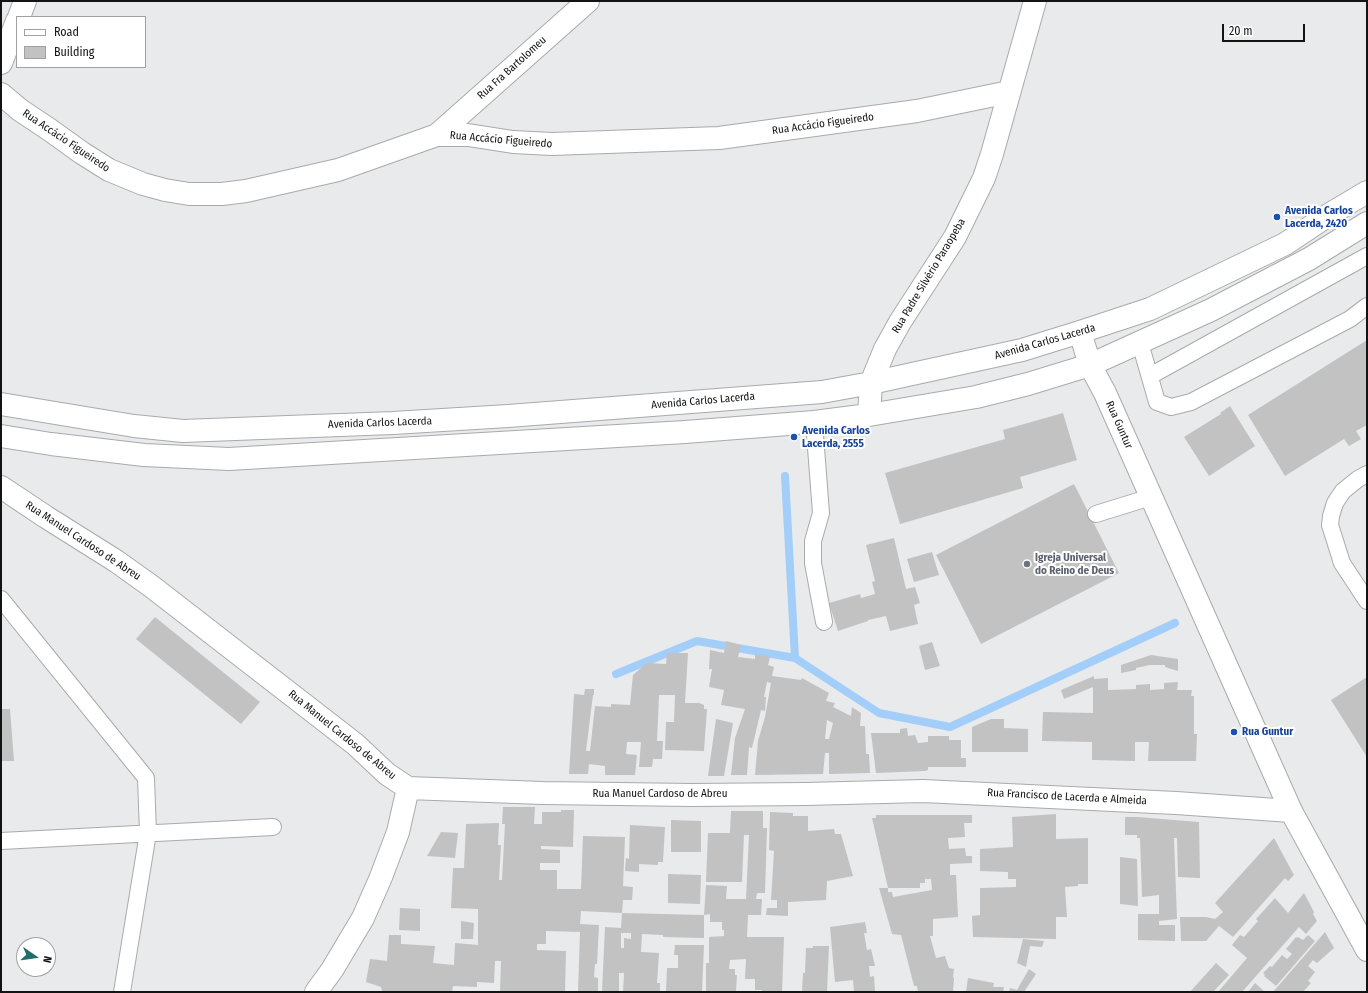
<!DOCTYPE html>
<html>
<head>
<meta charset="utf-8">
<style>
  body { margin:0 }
  #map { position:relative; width:1368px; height:993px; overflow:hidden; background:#e8eaeb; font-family:"Fira Sans Condensed",sans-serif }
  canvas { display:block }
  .frame { position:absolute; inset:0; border:2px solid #121313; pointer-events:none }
  .legend { position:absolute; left:16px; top:16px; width:130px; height:52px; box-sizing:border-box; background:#fff; border:1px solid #a0a1a1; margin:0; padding:5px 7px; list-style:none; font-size:12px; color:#121313 }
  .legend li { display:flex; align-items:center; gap:8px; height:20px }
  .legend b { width:20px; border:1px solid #a0a1a1 }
  .north { position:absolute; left:16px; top:937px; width:40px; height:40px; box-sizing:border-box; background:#fff; border:1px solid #a0a1a1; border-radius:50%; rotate:103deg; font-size:11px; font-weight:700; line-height:16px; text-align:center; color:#121313 }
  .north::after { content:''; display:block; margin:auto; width:14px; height:18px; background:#216d6c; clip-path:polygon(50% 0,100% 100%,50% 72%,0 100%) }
  .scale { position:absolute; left:1222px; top:24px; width:83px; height:18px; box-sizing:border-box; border:2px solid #121313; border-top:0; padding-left:5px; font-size:12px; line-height:14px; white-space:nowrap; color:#121313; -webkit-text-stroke:3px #fff; paint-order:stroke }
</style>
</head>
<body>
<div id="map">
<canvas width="1368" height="993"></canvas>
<div class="frame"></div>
<ul class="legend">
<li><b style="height:5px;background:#fff"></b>Road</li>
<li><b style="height:11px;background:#c3c2c3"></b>Building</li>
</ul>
<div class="north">N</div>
<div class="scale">20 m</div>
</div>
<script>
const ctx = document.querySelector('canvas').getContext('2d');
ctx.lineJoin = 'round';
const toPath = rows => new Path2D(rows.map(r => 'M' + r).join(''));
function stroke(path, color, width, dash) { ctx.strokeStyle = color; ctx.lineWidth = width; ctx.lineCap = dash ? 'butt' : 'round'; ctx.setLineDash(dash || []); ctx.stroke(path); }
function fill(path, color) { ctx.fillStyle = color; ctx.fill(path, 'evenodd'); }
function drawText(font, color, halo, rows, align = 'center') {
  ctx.font = font + ' "Fira Sans Condensed",sans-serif'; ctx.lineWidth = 4; ctx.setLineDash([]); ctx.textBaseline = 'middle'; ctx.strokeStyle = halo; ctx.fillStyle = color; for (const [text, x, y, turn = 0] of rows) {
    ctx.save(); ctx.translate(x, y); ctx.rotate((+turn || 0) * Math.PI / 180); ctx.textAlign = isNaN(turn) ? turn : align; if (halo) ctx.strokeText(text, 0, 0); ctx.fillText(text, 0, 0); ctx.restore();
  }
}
stroke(toPath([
  [785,476,795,658,879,713,950,727,1175,623],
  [616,674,697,641,795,658]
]), '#a2cef9', 8);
fill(toPath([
  [1367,340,1367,425,1356,431,1361,439,1349,446,1344,439,1285,476,1248,415],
  [1230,406,1255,446,1209,476,1184,437,1221,414,1220,413],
  [1063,413,1077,460,1020,477,1023,488,900,524,885,473,1005,439,1003,430],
  [1074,484,1119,573,981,644,936,555],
  [894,538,906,589,915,587,920,603,914,605,918,624,890,631,886,616,868,620,868,621,838,631,829,603,860,594,861,598,875,594,872,582,875,581,866,545],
  [932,552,939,575,914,582,907,559],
  [155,617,260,702,241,724,136,639],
  [726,641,741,645,738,657,755,659,755,654,770,657,768,665,774,667,772,676,801,680,802,678,829,693,826,701,835,703,833,707,851,716,852,707,861,713,860,726,865,726,866,754,869,754,870,773,829,774,829,753,825,753,823,774,755,775,758,741,765,717,771,683,767,682,764,697,766,697,765,711,761,710,752,748,749,747,747,775,731,775,735,738,745,709,721,705,724,690,709,687,712,669,709,669,710,650,724,653],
  [827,720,833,723,829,739,825,739],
  [932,642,940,666,925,670,919,646],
  [667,653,688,653,685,703,699,703,704,705,704,709,707,709,704,751,665,750,666,722,674,722,675,695,659,695,657,741,663,741,662,759,653,759,652,767,639,767,641,742,627,742,626,754,637,755,635,775,605,775,605,766,589,764,588,774,569,774,574,694,584,695,585,689,594,689,594,695,593,695,586,751,590,751,595,706,611,707,611,704,630,705,633,675,647,663,666,664],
  [1151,655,1178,659,1178,671,1165,667,1165,665,1150,665,1136,668,1136,670,1121,673,1121,665],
  [1094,676,1094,679,1108,678,1108,690,1136,689,1136,685,1150,684,1150,690,1164,689,1164,683,1178,682,1177,690,1192,690,1191,696,1194,696,1194,734,1197,734,1196,761,1148,761,1149,742,1135,742,1135,761,1092,760,1092,742,1042,741,1043,712,1093,713,1093,687,1064,699,1061,690],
  [1367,677,1367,757,1331,700],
  [1,709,10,709,14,761,1,761],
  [716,719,733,723,724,776,708,776],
  [991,719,1004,719,1004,728,1028,729,1028,752,972,752,972,727],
  [907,728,908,736,915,735,918,743,928,742,928,736,949,736,949,740,961,740,961,758,966,758,966,767,928,767,928,770,925,771,876,773,871,733,900,733,900,729],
  [503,807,535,807,534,824,542,824,542,812,561,812,561,810,574,810,573,847,541,846,541,849,560,850,560,863,540,863,540,870,557,870,557,889,581,889,583,836,625,837,623,886,633,887,632,900,623,900,622,913,581,911,580,924,599,925,597,964,595,964,594,977,598,978,598,992,578,992,580,932,546,931,546,944,537,944,537,950,566,951,565,992,500,992,501,961,495,961,494,983,477,982,477,987,453,986,452,992,384,992,384,991,382,991,381,987,366,982,370,959,387,961,389,935,401,935,401,944,435,946,433,963,454,965,455,943,478,945,478,909,451,908,453,868,464,868,466,824,499,823,498,845,501,845,499,880,502,880,505,824,502,824],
  [731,811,763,811,763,828,767,828,765,893,757,893,756,899,762,899,761,915,748,915,747,937,784,937,782,992,762,992,762,990,755,990,755,979,745,979,746,959,730,960,729,969,735,969,735,975,737,975,736,992,706,992,706,963,709,963,709,937,724,936,724,930,722,930,722,922,710,922,710,914,704,915,704,938,663,937,663,935,642,934,641,952,659,953,657,983,660,983,660,992,623,992,624,973,619,973,619,992,602,992,605,927,621,928,622,913,704,915,706,885,727,886,726,899,746,899,749,835,744,835,742,882,706,882,708,833,730,833],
  [621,933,631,933,631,939,624,938,624,948,621,948],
  [770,812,793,813,793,816,808,816,808,831,834,829,835,834,841,834,853,876,827,881,826,900,788,902,788,916,766,915,767,908,777,908,777,900,771,900,774,851,769,850],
  [1056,814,1056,839,1088,838,1088,884,1078,884,1078,886,1065,887,1067,917,1056,917,1056,939,973,937,972,916,980,915,980,888,1016,887,1016,879,1008,879,1008,872,980,871,980,849,1013,847,1012,817],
  [876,815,972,815,972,823,964,823,965,837,948,838,949,849,965,848,966,856,972,856,972,863,950,864,950,875,956,875,958,917,933,919,933,936,930,936,936,958,945,956,949,968,954,969,953,977,954,978,953,992,918,992,917,986,914,986,901,935,892,934,879,888,888,888,872,818,876,818],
  [925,879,931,879,932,890,893,897,892,892,888,892,888,888,920,888,920,883,925,883],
  [1125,817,1137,817,1199,822,1200,878,1178,877,1177,838,1174,838,1177,919,1159,921,1159,925,1175,925,1175,941,1138,940,1138,914,1159,914,1159,895,1142,897,1140,838,1137,838,1137,835,1125,835],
  [671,820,701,821,701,852,671,852],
  [630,825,665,827,663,862,658,862,658,865,639,864,639,872,625,871,626,858,629,859],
  [441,832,458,833,455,858,427,856],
  [1274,838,1294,875,1288,881,1285,878,1233,937,1219,926,1206,941,1181,941,1180,917,1206,917,1215,919,1223,912,1215,903],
  [1120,857,1137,859,1138,906,1120,904],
  [668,874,701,875,700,904,668,903],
  [1304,893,1314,912,1313,914,1317,921,1306,934,1299,927,1242,992,1218,992,1247,958,1232,945,1240,935,1244,937,1258,921,1256,919,1275,898,1288,913],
  [400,908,420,909,420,931,399,930],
  [461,921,474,923,473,939,461,939],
  [865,922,867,933,864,933,867,950,871,949,875,966,869,966,870,977,874,976,875,992,854,992,853,980,835,982,830,927],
  [1325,932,1334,948,1317,963,1313,960,1308,966,1315,972,1308,981,1311,983,1303,992,1273,992],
  [1308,935,1315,941,1276,986,1264,976,1265,975,1263,973,1270,966,1272,967,1282,955,1287,959,1292,954,1286,949,1296,937,1297,938,1298,937,1303,940],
  [1023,939,1044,941,1042,947,1030,946,1026,967,1017,963],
  [675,945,704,945,702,992,666,992,667,968,678,968,678,955,674,955],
  [813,946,829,946,827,992,802,991,803,973,805,973,806,948,813,948],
  [1216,963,1229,975,1213,992,1190,992],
  [1029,969,1036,974,1024,992,1009,992,1010,988,1017,990],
  [968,978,994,983,993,987,1004,987,1003,992,966,992],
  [1255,983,1265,992,1248,992]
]), '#c3c2c3');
const lane = toPath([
  [1140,343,1157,402,1171,407,1191,402,1350,319,1367,306],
  [1150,376,1367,256],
  [814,422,821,513,813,541,813,563,824,622],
  [1367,474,1358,479,1343,491,1335,503,1331,516,1330,525,1342,563,1367,601],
  [1096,514,1151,497],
  [1,599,146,778,148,833,122,992],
  [1,841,273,827]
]);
const street = toPath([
  [19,17,25,1],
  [1,63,17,21],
  [1,94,20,110,50,130,82,153,109,170,143,184,165,190,189,194,222,194,246,191,338,170,437,135,468,135,513,142,552,144,719,138,917,111,1009,92],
  [437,135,588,1],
  [869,415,871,383,885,349,900,322,955,237,984,178,992,154,1035,1],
  [1,487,46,517,116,561,151,586,355,744,387,774,408,788,543,793,692,795,806,794,923,791,1176,803,1291,811],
  [316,992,332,970,363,918,381,877,398,832,408,788]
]);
const secondary = toPath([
  [1080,332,1090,365,1105,393,1291,811,1367,950],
  [1,404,134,426,183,431,393,423,508,416,822,392,871,383,1022,350,1080,332,1150,309,1285,244,1330,214,1367,192],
  [1,436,51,444,144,455,229,459,685,432,814,422,869,415,976,397,1028,384,1090,365,1211,310,1309,259,1367,223]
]);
stroke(lane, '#a9aaab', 18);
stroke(street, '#a9aaab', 24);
stroke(secondary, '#a9aaab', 24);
stroke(lane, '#fff', 16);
stroke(street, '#fff', 22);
stroke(secondary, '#fff', 22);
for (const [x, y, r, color] of [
  [1277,217,4,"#1a4fb4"],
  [794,437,4,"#1a4fb4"],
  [1027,564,4,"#6b7280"],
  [1234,732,4,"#1a4fb4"]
]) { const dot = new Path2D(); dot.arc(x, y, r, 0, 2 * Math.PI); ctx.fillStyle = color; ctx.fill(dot); stroke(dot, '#fff', 1.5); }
drawText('11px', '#121313', '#fff', [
  ["Rua Fra Bartolomeu",512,68,-42],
  ["Rua Accácio Figueiredo",823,124,-8],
  ["Rua Accácio Figueiredo",501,140,5],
  ["Rua Accácio Figueiredo",66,141,34],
  ["Rua Padre Silvério Paraopeba",929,276,-59],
  ["Avenida Carlos Lacerda",1045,342,-16],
  ["Avenida Carlos Lacerda",703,401,-5],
  ["Avenida Carlos Lacerda",380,423,-2],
  ["Rua Guntur",1119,425,66],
  ["Rua Manuel Cardoso de Abreu",83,541,33],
  ["Rua Manuel Cardoso de Abreu",342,735,39],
  ["Rua Manuel Cardoso de Abreu",660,794],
  ["Rua Francisco de Lacerda e Almeida",1067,797,3]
]);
drawText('bold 11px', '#164399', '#fff', [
  ["Avenida Carlos",1285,211],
  ["Lacerda, 2420",1285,224],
  ["Avenida Carlos",802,431],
  ["Lacerda, 2555",802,444],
  ["Rua Guntur",1242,732]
], 'left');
drawText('bold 11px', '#5b616d', '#fff', [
  ["Igreja Universal",1035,558],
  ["do Reino de Deus",1035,571]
], 'left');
</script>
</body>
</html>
